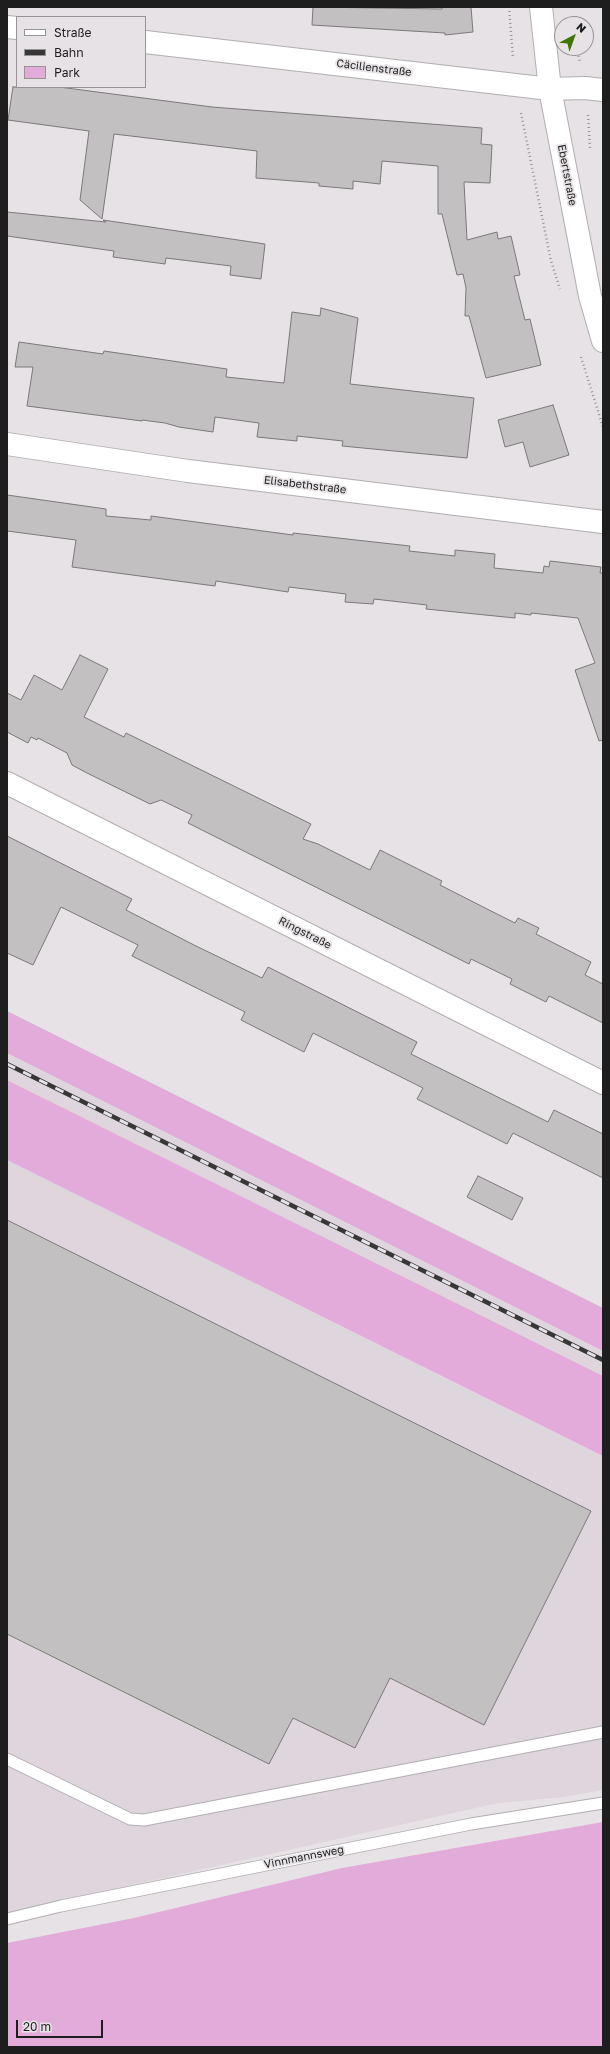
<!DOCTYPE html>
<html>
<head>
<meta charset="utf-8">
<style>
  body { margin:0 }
  #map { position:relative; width:610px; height:2054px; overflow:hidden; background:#e6e2e5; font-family:"Golos Text",sans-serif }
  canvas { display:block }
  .frame { position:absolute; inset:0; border:8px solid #1f1e1f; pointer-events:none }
  .legend { position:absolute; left:16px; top:16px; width:130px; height:72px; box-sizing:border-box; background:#e6e2e5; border:1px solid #969496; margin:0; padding:5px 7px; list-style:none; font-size:12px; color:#1f1e1f }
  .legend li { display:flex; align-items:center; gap:8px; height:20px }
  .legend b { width:20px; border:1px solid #969496 }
  .north { position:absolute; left:554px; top:16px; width:40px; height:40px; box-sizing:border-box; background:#e6e2e5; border:1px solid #969496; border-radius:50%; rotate:41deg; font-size:11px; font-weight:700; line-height:16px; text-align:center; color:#1f1e1f }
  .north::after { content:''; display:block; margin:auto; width:14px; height:18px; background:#3f7606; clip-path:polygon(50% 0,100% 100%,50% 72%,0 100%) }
  .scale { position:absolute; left:16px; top:2020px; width:87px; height:18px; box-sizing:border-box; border:2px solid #1f1e1f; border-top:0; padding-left:5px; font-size:12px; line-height:14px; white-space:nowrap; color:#1f1e1f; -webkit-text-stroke:3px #e6e2e5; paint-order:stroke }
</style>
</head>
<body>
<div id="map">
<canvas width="610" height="2054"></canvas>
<div class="frame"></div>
<ul class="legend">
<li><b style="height:5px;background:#fff"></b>Straße</li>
<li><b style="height:5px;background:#383738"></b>Bahn</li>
<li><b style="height:11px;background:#e3abd9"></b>Park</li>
</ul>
<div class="north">N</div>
<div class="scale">20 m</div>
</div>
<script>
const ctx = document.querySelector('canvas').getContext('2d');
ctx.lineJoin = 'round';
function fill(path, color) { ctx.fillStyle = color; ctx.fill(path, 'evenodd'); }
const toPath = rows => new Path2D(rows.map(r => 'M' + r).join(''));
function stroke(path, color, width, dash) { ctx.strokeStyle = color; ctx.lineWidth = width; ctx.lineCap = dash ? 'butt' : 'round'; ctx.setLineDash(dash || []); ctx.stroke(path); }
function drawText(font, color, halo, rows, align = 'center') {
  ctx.font = font + ' "Golos Text",sans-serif'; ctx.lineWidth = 3.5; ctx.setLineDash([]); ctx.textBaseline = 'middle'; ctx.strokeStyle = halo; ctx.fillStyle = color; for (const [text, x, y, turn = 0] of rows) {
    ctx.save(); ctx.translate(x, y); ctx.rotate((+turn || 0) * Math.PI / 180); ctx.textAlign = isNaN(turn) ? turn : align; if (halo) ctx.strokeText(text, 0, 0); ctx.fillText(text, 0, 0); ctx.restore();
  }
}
fill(toPath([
  [7,1053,603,1351,603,1376,7,1080],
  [7,1160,603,1456,603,1790,564,1797,498,1803,7,1913]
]), '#dfd5dd');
fill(toPath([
  [7,1011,603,1308,603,1351,7,1053],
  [7,1080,603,1376,603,1456,7,1160],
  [603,1822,603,2047,7,2047,7,1943,134,1918,342,1868]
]), '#e3abd9');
const building = toPath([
  [313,7,442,9,442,7,471,7,473,32,445,35,445,33,312,25,313,7],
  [13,87,59,87,212,107,482,128,481,144,492,145,490,183,464,182,467,240,497,232,498,239,511,236,520,275,514,276,525,320,530,319,541,365,486,378,469,316,465,316,466,288,463,274,457,275,442,214,438,214,438,166,382,161,380,184,353,181,353,189,319,186,319,183,256,178,257,151,114,134,102,219,80,200,89,131,8,120,13,87],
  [7,212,106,222,103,220,265,244,261,279,230,275,231,266,166,258,165,264,113,257,114,251,7,236,7,212],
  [321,308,358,318,350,384,474,398,467,458,342,446,343,441,297,436,297,441,257,437,259,423,215,417,213,432,179,427,165,423,142,420,142,421,27,406,33,367,15,367,19,342,103,354,104,351,227,369,226,377,284,383,292,312,320,316,321,308],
  [553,405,569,455,530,467,523,442,505,447,498,420,553,405],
  [7,495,106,509,106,516,151,520,151,516,293,535,293,533,410,546,409,551,455,556,455,550,495,554,494,568,543,573,544,566,549,567,550,561,601,567,600,573,603,573,603,740,599,741,575,670,595,663,578,618,531,613,531,615,515,613,515,618,426,609,427,605,374,599,373,604,345,602,346,594,289,587,288,592,216,581,215,586,72,567,76,540,7,531,7,495],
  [80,655,108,669,84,717,124,737,126,733,311,824,303,839,318,844,370,870,380,850,442,881,440,885,493,912,515,923,518,918,539,928,536,934,591,962,585,975,603,984,603,1023,549,996,546,1002,510,984,512,979,471,959,469,964,188,823,192,815,161,800,150,804,87,773,72,765,67,753,38,738,37,740,31,737,28,743,7,732,7,693,21,700,34,675,62,690,80,655],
  [7,836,132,899,126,910,194,945,262,978,268,967,417,1042,411,1054,548,1122,554,1110,603,1134,603,1178,513,1133,507,1144,417,1099,423,1088,313,1033,304,1052,241,1020,245,1012,132,956,138,945,61,907,33,965,7,953,7,836],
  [478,1176,523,1198,512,1220,467,1197,478,1176],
  [7,1220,591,1511,484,1725,390,1678,355,1748,293,1718,269,1764,7,1634,7,1220]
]);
fill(building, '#c3c0c2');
stroke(building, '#7b787a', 1);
const service = toPath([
  [7,1759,130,1819,144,1820,603,1732],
  [7,1919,61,1906,471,1824,603,1803]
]);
const minor = toPath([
  [7,27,17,28],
  [145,42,550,89,585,88,603,90],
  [7,444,188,471,603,522],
  [7,783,603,1083]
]);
const tertiary = toPath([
  [541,7,550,89,590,296,603,341]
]);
stroke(service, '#b1aeb1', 13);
stroke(minor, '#b1aeb1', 24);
stroke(tertiary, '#b1aeb1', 24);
stroke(toPath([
  [509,7,513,58],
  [577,48,580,63],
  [521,113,551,261,560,289],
  [588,115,590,148],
  [581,357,603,427]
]), '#979496', 2.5, [1, 3]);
stroke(service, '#fff', 11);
stroke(minor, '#fff', 22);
stroke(tertiary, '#fff', 22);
const rail = toPath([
  [7,1064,603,1360]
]);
stroke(rail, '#383738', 4.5);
stroke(rail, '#e6e2e5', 3, [9]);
drawText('11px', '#1f1e1f', '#e6e2e5', [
  ["Cäcilienstraße",374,68,7],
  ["Ebertstraße",567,175,79],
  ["Elisabethstraße",305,485,7],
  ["Ringstraße",305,933,27],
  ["Vinnmannsweg",304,1857,-11]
]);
</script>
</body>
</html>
